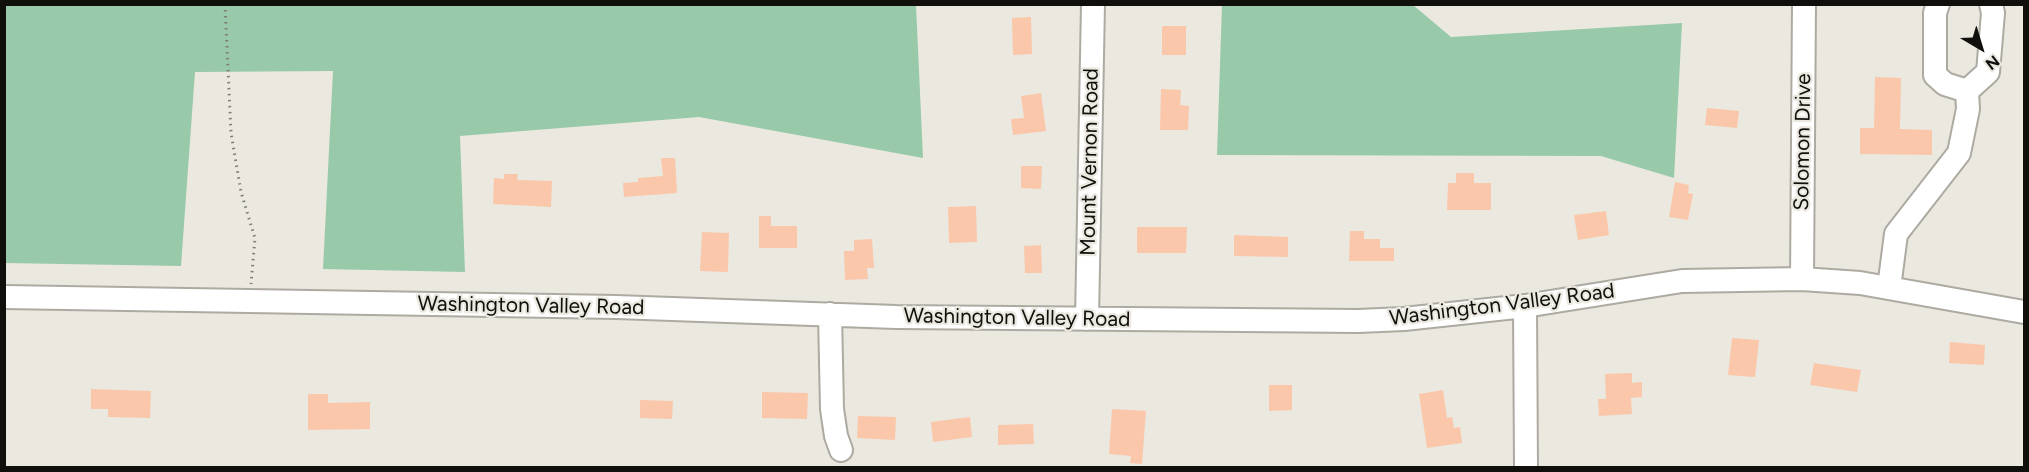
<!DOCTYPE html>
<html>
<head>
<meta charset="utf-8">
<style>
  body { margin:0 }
  #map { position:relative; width:2029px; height:472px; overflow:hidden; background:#ebe8e0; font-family:Figtree,sans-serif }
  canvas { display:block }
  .frame { position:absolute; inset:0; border:6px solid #100f0c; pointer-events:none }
  .north { position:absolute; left:1951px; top:18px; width:60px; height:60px; -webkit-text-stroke:4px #ebe8e0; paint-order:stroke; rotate:142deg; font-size:16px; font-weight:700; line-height:24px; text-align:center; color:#100f0c }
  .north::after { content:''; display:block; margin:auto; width:21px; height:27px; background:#100f0c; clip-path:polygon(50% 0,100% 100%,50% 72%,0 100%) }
</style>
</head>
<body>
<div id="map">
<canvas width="2029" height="472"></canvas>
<div class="frame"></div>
<div class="north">N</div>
</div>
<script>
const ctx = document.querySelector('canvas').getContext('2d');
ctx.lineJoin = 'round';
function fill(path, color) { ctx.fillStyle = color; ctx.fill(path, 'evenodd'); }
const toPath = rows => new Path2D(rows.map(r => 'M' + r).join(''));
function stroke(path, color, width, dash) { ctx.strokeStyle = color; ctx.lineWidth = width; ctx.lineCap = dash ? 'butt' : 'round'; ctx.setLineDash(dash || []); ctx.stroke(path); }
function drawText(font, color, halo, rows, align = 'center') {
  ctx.font = font + ' Figtree,sans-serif'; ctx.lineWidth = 4.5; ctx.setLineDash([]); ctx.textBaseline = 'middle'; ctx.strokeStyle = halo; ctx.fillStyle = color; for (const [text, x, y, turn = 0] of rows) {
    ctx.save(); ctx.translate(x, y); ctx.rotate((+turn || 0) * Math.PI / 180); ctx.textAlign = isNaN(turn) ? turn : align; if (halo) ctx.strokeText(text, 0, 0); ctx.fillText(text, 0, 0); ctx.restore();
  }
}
fill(toPath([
  [5,4,916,5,923,158,699,117,460,136,465,272,323,269,333,71,195,72,181,266,5,263],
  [1222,5,1413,5,1451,37,1682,23,1674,178,1601,156,1217,155]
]), '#98c9a9');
fill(toPath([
  [1031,17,1032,54,1013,55,1012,18],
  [1162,26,1186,26,1186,55,1162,55],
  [1875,77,1901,78,1900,129,1932,130,1932,155,1860,154,1860,128,1874,128],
  [1161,89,1181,90,1180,105,1189,106,1188,130,1160,130],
  [1041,93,1046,131,1013,135,1011,119,1024,118,1021,96],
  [1707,108,1739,111,1737,128,1705,125],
  [661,158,675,158,677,193,624,197,623,183,638,182,638,178,663,176],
  [1021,166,1042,166,1041,189,1021,188],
  [1456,173,1474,173,1474,183,1491,183,1491,210,1447,210,1448,183,1456,183],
  [504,174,518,174,517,180,552,181,551,207,493,204,494,178,504,179],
  [1675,182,1689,185,1688,193,1693,194,1688,220,1669,217],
  [976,206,977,242,949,243,948,207],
  [1606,211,1609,235,1578,240,1574,215],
  [759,216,771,216,771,226,797,226,797,248,759,248],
  [1137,227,1187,227,1186,253,1137,253],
  [1350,231,1364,231,1364,239,1380,239,1380,248,1394,248,1394,261,1349,261],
  [702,232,729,233,728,272,700,271],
  [1234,235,1288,237,1288,257,1234,256],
  [872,239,874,268,867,268,868,279,845,280,844,251,854,251,854,240],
  [1041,245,1042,273,1025,273,1024,246],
  [1732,338,1759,340,1755,377,1728,375],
  [1950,342,1985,345,1984,365,1949,363],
  [1814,363,1861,370,1857,392,1810,385],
  [1632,373,1632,383,1642,382,1642,397,1631,398,1632,414,1599,416,1598,399,1606,399,1605,374],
  [1269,385,1292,385,1292,410,1269,411],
  [91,389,151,391,150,418,108,417,108,409,91,409],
  [1443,390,1447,418,1452,417,1454,428,1460,427,1462,443,1427,448,1419,394],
  [762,392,808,393,807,419,762,418],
  [308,394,328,394,328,403,370,402,370,429,308,430],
  [640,400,673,401,672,419,640,418],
  [1112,409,1146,411,1142,464,1130,463,1131,456,1109,454],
  [858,416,896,417,895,440,857,438],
  [970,417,972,437,933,442,931,422],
  [1033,424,1034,444,998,445,998,425]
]), '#fac7aa');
const minor = toPath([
  [1938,4,1935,13,1935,75,1945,84,1967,91],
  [1967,91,1988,72,1993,13,1991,4],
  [1802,279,1804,4],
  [1889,288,1896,234,1959,153,1968,109,1967,91],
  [4,297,616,307,896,317,1358,321,1404,319,1525,306,1682,281,1802,279,1860,283,2024,312],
  [1525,306,1526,468],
  [830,314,832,409,836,436,841,450],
  [1087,319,1093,4]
]);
stroke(minor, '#adaaa2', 26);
stroke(toPath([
  [225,4,231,133,241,192,255,238,251,284]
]), '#7f7d78', 3, [1.5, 4.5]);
stroke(minor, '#fff', 22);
drawText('21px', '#100f0c', '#ebe8e0', [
  ["Solomon Drive",1803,142,-89],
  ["Mount Vernon Road",1090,162,-89],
  ["Washington Valley Road",1502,305,-7],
  ["Washington Valley Road",531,306,1],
  ["Washington Valley Road",1017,318,1]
]);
</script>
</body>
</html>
